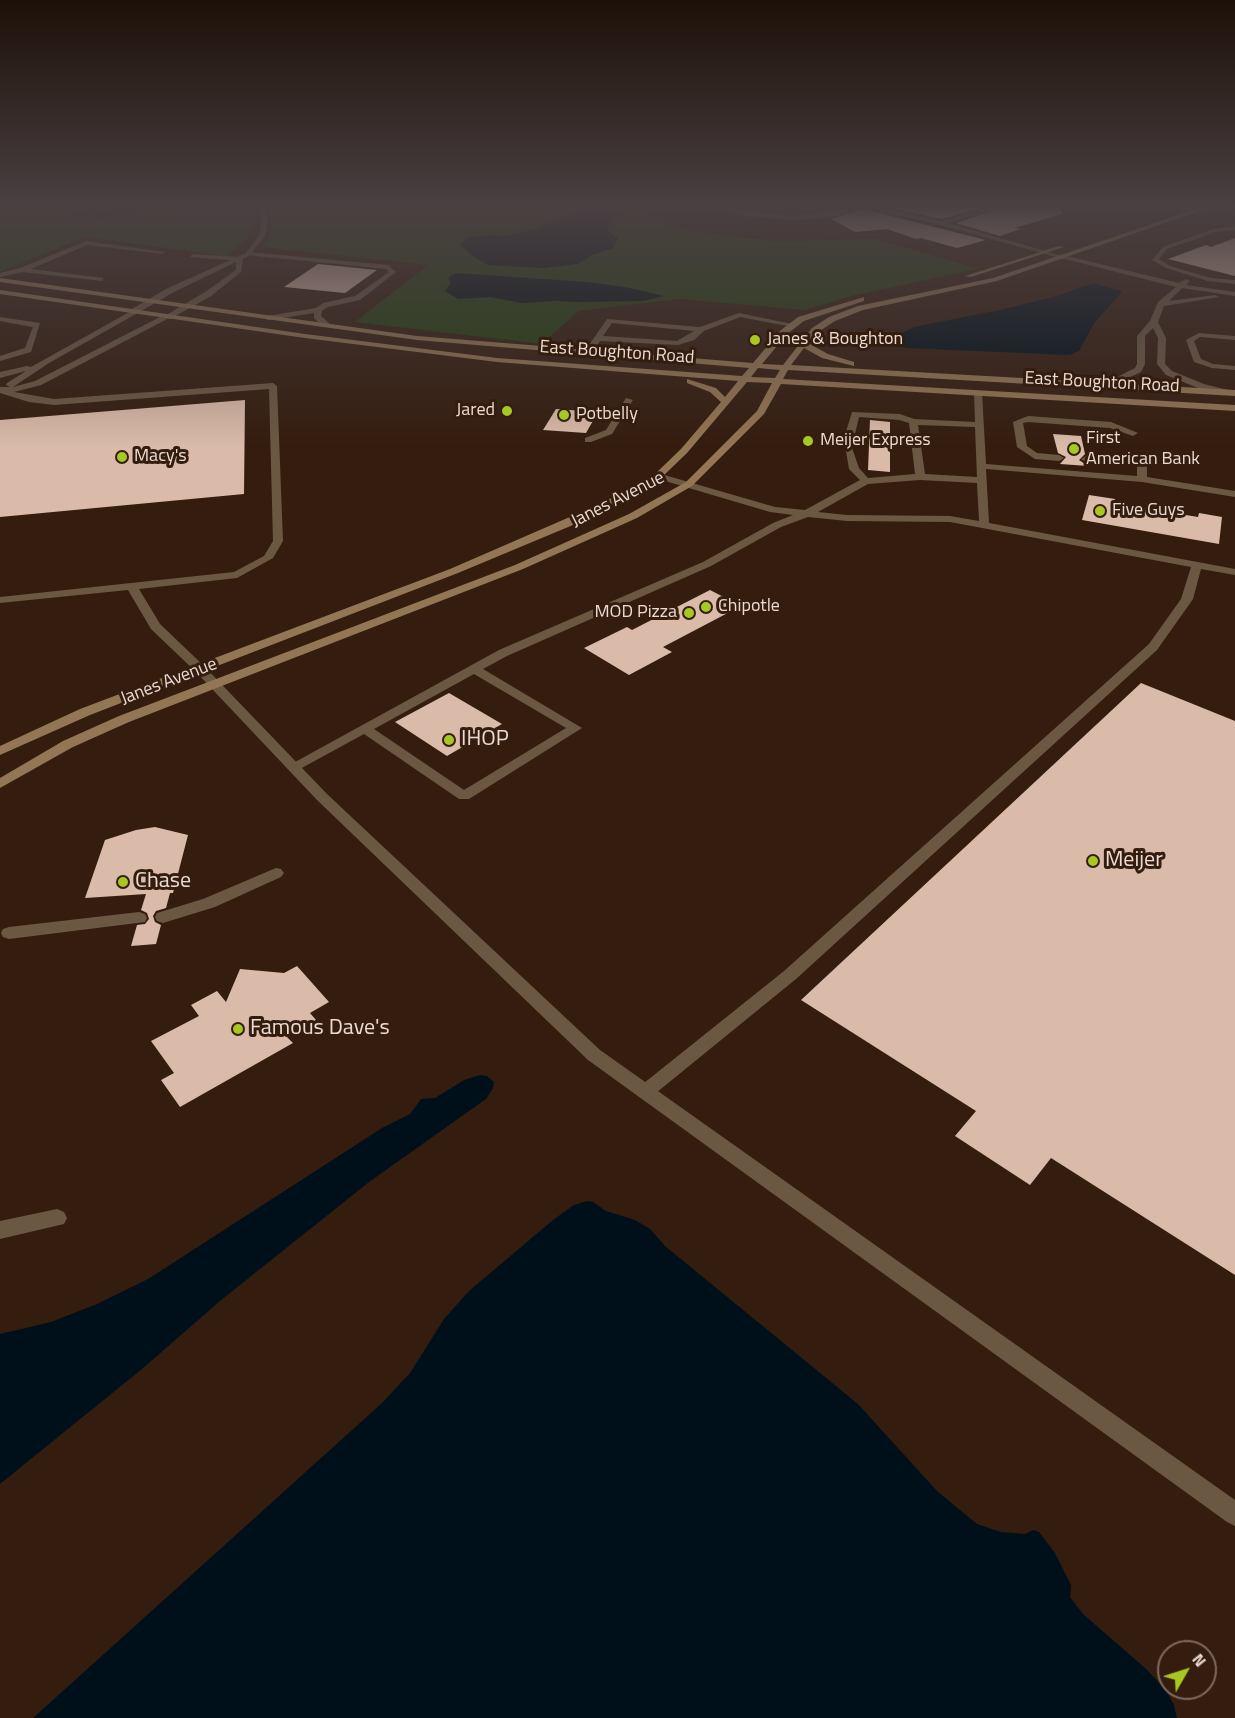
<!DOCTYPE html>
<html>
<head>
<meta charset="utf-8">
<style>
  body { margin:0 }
  #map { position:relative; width:1235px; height:1718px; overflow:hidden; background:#341d0f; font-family:"Titillium Web",sans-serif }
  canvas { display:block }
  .north { position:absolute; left:1157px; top:1640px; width:60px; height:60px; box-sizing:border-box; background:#341d0f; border:2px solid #7d695d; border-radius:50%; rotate:51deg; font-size:16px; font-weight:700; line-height:24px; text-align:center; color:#ebdbd2 }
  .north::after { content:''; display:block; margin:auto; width:21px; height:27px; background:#a6c820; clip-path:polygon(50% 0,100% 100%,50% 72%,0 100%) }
</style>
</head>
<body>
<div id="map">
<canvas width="1235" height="1718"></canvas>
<div class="north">N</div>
</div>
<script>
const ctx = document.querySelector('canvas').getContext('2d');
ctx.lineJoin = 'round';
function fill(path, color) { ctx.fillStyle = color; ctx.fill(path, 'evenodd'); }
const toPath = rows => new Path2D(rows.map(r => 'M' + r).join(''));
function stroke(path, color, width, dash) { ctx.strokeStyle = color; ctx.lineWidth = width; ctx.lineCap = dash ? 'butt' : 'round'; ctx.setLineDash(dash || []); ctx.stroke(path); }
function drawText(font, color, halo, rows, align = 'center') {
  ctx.font = font + ' "Titillium Web",sans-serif'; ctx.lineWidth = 6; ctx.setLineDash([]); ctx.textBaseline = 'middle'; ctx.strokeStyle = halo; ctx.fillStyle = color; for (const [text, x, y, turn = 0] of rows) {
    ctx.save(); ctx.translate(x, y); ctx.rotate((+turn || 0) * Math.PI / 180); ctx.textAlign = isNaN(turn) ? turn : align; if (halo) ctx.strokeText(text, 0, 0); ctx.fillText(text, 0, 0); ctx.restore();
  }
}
fill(toPath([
  [0,208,54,208,76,216,101,220,150,211,207,213,243,211,253,212,255,215,256,224,252,233,227,256,85,237,0,272],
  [270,208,635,208,674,226,707,233,774,241,876,239,978,269,855,295,805,310,680,299,578,311,542,344,355,322,428,265,262,247,269,238,272,227]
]), '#234010');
fill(toPath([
  [85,208,239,208,242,210,204,212,153,210,119,215,97,214],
  [605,208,623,208,623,215,610,223,607,230,618,238,613,248,590,256,578,264,544,268,488,265,471,255,460,245,466,238,488,235,505,236,535,229,563,215],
  [456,273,587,282,625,287,664,296,643,301,580,302,555,301,522,303,489,297,458,299,445,291,451,282,448,278],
  [1093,283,1121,291,1121,293,1095,322,1079,351,1069,355,906,348,890,344,894,337,914,327,1000,310,1057,296],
  [480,1075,487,1076,494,1082,493,1088,486,1099,369,1182,220,1301,142,1369,0,1484,0,1334,51,1322,97,1304,148,1279,382,1128,410,1114,421,1099,435,1098,464,1080],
  [587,1201,593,1202,606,1211,635,1220,650,1229,665,1246,858,1404,937,1491,977,1524,1001,1532,1025,1534,1033,1530,1039,1532,1055,1553,1071,1585,1070,1597,1083,1614,1145,1668,1166,1690,1174,1705,1177,1718,33,1718,382,1403,410,1373,444,1319,469,1291,553,1220,574,1205]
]), '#00101a');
fill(toPath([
  [866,208,867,210,986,240,957,248,921,238,916,239,887,229,855,232,831,219],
  [890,208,981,208,942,219],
  [1001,208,1061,208,1062,214,1015,228,1021,229,1000,236,956,223],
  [1235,238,1235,276,1168,259,1206,245,1211,247],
  [318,264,377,270,345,293,284,287],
  [245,400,244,494,0,517,0,420],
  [556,409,598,412,586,433,543,430],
  [870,420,890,422,890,472,868,470],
  [1053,434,1081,436,1085,454,1079,460,1088,466,1060,464,1066,457,1058,453],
  [1089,495,1115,499,1114,503,1198,517,1199,513,1222,517,1219,544,1082,520],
  [710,590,741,606,663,647,672,652,629,675,584,648,627,627,632,630],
  [1141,683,1235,721,1235,1275,1051,1158,1030,1185,955,1136,976,1111,801,1000],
  [449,693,502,724,447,756,395,722],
  [155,827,188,835,173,893,170,893,166,908,156,911,153,916,155,922,161,925,156,944,131,946,137,925,145,924,149,919,147,913,141,910,146,894,85,898,105,840,136,830],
  [297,966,329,1002,310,1013,316,1020,287,1037,293,1043,180,1107,161,1080,174,1073,151,1041,199,1016,191,1005,217,991,226,1002,240,969,284,973]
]), '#dabba9');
fill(toPath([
  [1235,226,1235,230,1216,232,1167,249,1159,259,1170,266,1211,278,1235,280,1235,284,1208,281,1166,268,1152,260,1163,247,1213,229,1235,226],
  [86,241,165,252,162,254,87,245,31,269,104,278,102,281,22,272,0,277,0,273,20,268,86,241],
  [248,252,388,265,396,272,360,300,328,307,322,311,321,316,329,323,329,327,323,327,314,318,314,313,270,320,267,320,267,316,316,308,323,303,355,296,389,272,386,269,246,255,248,252],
  [192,254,240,257,243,259,240,261,190,257,192,254],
  [1063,255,1179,283,1186,279,1190,281,1186,285,1235,292,1235,296,1182,288,1169,301,1215,295,1219,297,1164,306,1158,322,1166,338,1165,364,1172,371,1204,384,1232,391,1232,395,1198,388,1166,375,1157,364,1158,338,1153,328,1145,336,1145,364,1141,372,1116,384,1095,387,1095,383,1111,380,1135,368,1137,364,1137,336,1150,321,1158,302,1176,287,1061,258,1063,255],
  [133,310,137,312,136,314,49,363,13,387,35,381,164,315,171,317,41,385,14,392,54,399,273,383,277,386,283,541,273,558,237,578,139,589,160,624,204,666,206,669,204,672,200,673,196,672,151,629,128,590,0,603,0,597,234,572,264,556,273,541,269,389,54,405,29,402,0,393,0,387,10,387,6,385,7,383,26,371,0,378,0,372,27,366,31,367,133,310],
  [739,313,797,325,793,327,740,317,704,331,694,340,678,345,600,341,590,356,583,354,607,319,700,327,739,313],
  [612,323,694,331,677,341,603,336,612,323],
  [0,317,40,323,31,352,0,361,0,356,25,348,33,327,0,321,0,317],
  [1199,333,1235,336,1235,340,1200,337,1194,341,1201,359,1213,364,1235,366,1235,370,1212,368,1194,362,1186,340,1199,333],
  [978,390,982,393,986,464,1137,476,1137,464,1086,462,1081,459,1086,456,1142,458,1147,461,1147,477,1235,491,1235,497,1142,482,986,469,989,523,1235,569,1235,575,1201,569,1193,599,1157,650,796,979,651,1097,645,1099,639,1097,636,1092,639,1087,784,971,1149,644,1181,599,1191,567,950,522,847,521,808,517,781,527,711,566,507,656,483,669,582,728,469,799,459,799,364,734,298,770,293,771,286,767,499,650,703,562,773,523,793,515,770,512,655,478,655,474,661,474,775,507,805,510,860,480,849,469,845,445,851,445,859,468,868,478,915,474,909,423,899,420,859,417,854,438,849,441,844,438,852,412,900,414,914,419,975,422,974,393,978,390],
  [918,425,975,427,977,477,925,474,918,425],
  [920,480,977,483,979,521,950,516,847,515,818,512,868,484,920,480],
  [474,674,566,728,464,790,374,729,474,674],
  [626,398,633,400,612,434,591,442,585,442,585,438,606,430,626,398],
  [1028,416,1111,422,1138,433,1133,436,1110,428,1028,422,1023,423,1027,446,1037,453,1059,455,1064,458,1059,461,1035,459,1017,447,1013,422,1028,416],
  [276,868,281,869,284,873,281,877,215,907,163,923,157,921,155,917,157,913,203,899,276,868],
  [139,912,145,914,147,918,145,922,9,939,3,937,1,933,3,929,9,927,139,912],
  [57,1209,64,1212,67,1218,64,1224,0,1239,0,1221,57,1209]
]), '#6b5843');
fill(toPath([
  [258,208,264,208,268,220,265,236,250,255,243,259,241,272,211,296,170,319,163,317,205,292,236,270,236,262,174,292,136,314,130,314,130,310,168,288,246,253,259,236,262,220,258,208],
  [721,208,793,216,863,208,832,217,793,220,748,216,721,208],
  [868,208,879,208,942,221,989,208,999,208,948,223,1066,257,1063,259,941,225,868,208],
  [200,665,204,666,327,794,600,1050,1235,1500,1235,1526,1227,1522,588,1060,317,800,196,672,194,669,196,666,200,665]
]), '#6b5843');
fill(toPath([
  [1199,208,1208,208,997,281,863,310,835,321,818,332,808,343,828,354,854,362,854,366,822,358,804,348,791,365,1235,390,1235,396,788,370,783,379,1235,405,1235,411,781,384,764,414,692,486,637,518,523,569,129,722,73,747,0,788,0,778,63,741,119,716,515,565,629,514,686,482,757,411,772,383,747,382,687,453,661,478,573,525,458,573,90,715,0,755,0,746,80,709,450,569,602,503,655,474,681,449,721,402,710,392,687,383,687,379,716,388,725,397,738,381,497,362,305,338,0,294,0,290,305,334,497,358,742,376,749,368,417,340,0,282,0,278,417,336,753,363,781,330,798,317,864,297,864,301,804,321,787,334,762,364,783,365,812,328,829,317,858,306,993,278,1199,208],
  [758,368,780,370,775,378,751,377,758,368],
  [1059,246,1064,247,971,277,965,276,1059,246]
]), '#937653');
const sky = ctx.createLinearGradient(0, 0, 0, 448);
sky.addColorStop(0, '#1d1008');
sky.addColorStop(0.46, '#4a4042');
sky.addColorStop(1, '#4a404200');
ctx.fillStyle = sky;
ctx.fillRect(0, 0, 1235, 448);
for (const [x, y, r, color] of [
  [755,340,6,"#a6c820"],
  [507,411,6,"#a6c820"],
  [564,415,6,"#a6c820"],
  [808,441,6,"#a6c820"],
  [1074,449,6,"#a6c820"],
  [122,457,6,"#a6c820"],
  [1100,511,6,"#a6c820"],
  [706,607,6,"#a6c820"],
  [689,613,6,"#a6c820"],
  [449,740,6,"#a6c820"],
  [1093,861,6,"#a6c820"],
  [123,882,6,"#a6c820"],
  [238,1029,6,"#a6c820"]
]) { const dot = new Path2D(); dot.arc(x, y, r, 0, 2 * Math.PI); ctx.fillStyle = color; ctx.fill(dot); stroke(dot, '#341d0f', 2); }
drawText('18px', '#ebdbd2', '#341d0f', [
  ["Janes & Boughton",767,340],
  ["Jared",495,411,"right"],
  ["Potbelly",576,415],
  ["First",1086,439],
  ["American Bank",1086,460],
  ["Meijer Express",820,441],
  ["Macy's",134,457],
  ["Five Guys",1112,511],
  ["Chipotle",718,607],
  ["MOD Pizza",677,613,"right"]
], 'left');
drawText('18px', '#ebdbd2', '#341d0f', [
  ["East Boughton Road",617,353,4],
  ["East Boughton Road",1102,383,3],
  ["Janes Avenue",618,500,-27],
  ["Janes Avenue",169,682,-21]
]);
drawText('22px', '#ebdbd2', '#341d0f', [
  ["IHOP",461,740],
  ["Meijer",1105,861],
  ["Chase",135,882],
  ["Famous Dave's",250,1029]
], 'left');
</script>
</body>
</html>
